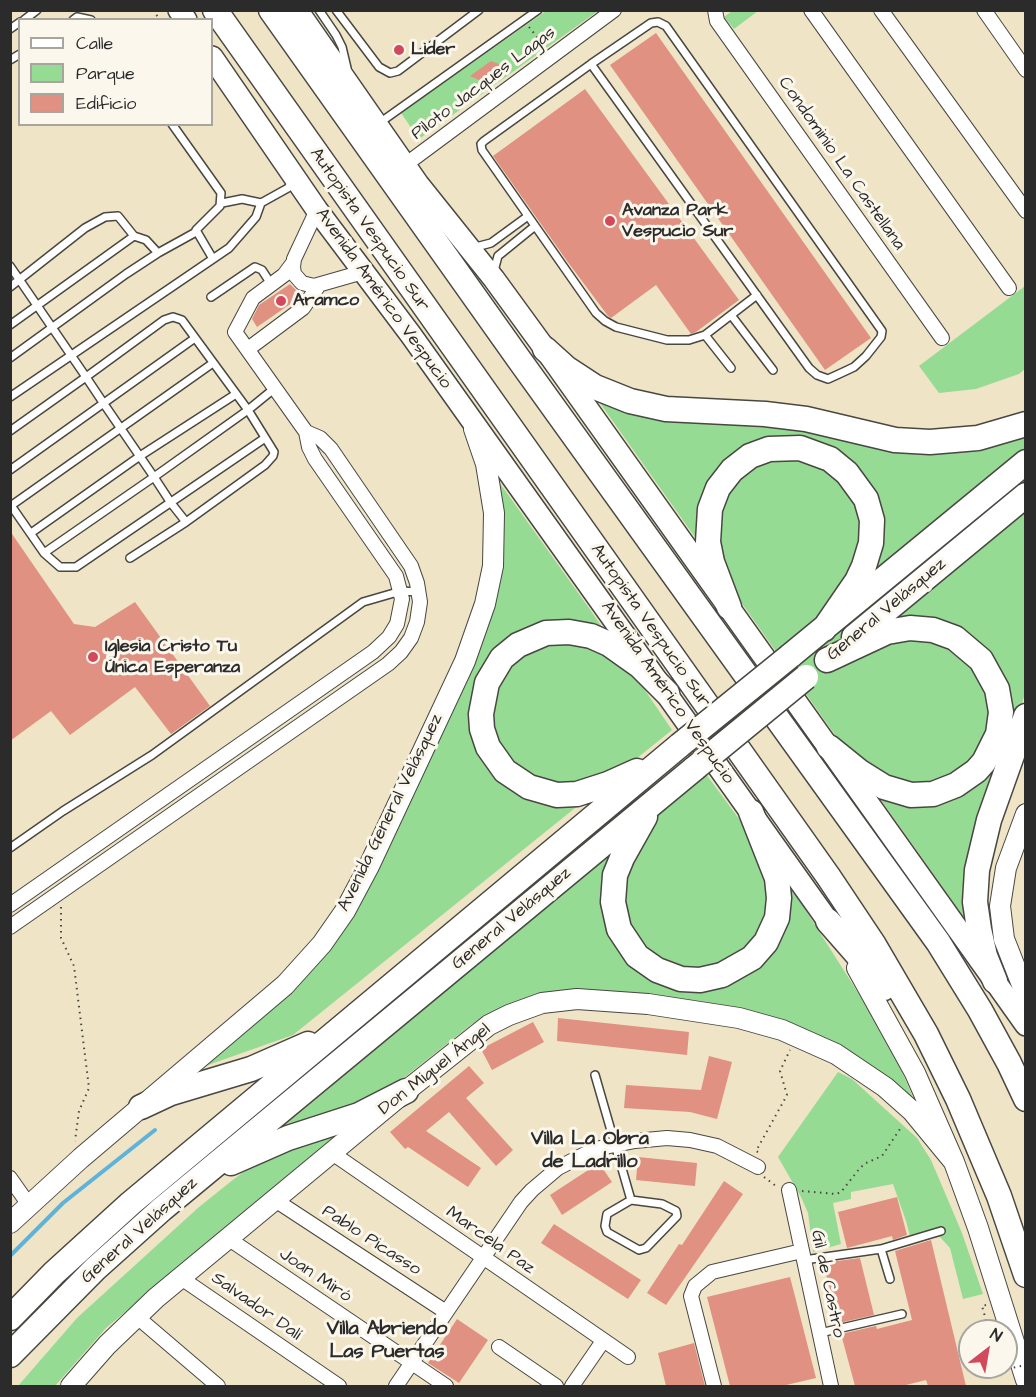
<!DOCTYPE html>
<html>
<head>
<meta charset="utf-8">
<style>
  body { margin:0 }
  #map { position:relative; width:1036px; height:1397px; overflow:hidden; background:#efe4c6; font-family:"Architects Daughter",sans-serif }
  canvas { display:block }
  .frame { position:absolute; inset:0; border:12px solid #2b2b2b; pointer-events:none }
  .legend { position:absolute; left:18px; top:18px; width:195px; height:108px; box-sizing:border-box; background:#fbf7ec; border:2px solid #a8a59f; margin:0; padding:8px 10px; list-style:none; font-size:18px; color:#2b2b2b }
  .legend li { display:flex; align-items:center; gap:12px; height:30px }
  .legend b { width:30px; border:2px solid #a8a59f }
  .north { position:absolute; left:958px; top:1319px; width:60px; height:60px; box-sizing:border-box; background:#fbf7ec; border:2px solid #a8a59f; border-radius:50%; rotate:31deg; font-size:16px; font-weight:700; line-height:24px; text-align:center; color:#2b2b2b }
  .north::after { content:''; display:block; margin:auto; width:21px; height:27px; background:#d1495b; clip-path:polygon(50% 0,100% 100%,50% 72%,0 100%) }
</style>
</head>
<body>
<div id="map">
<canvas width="1036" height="1397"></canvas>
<div class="frame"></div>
<ul class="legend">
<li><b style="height:8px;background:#fff"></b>Calle</li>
<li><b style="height:16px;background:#96db93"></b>Parque</li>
<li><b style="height:16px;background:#e09181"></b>Edificio</li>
</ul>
<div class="north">N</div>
</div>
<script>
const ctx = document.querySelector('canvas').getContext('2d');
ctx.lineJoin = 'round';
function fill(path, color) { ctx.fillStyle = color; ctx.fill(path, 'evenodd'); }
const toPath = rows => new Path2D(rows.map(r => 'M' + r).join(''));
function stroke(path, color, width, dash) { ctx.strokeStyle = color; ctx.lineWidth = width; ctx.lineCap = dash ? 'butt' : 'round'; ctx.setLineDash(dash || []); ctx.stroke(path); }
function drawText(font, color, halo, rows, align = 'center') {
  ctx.font = font + ' "Architects Daughter",sans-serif'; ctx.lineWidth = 6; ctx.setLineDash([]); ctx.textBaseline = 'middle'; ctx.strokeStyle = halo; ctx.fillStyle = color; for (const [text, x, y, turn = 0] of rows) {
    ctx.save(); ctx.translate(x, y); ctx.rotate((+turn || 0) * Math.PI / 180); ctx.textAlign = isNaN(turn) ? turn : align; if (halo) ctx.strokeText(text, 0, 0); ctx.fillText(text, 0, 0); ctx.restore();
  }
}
fill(toPath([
  [546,11,598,11,419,139,401,113],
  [732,11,732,10,758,11,734,29,724,17],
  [1025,286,1025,369,1019,374,976,389,939,393,919,366],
  [595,396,663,415,824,432,898,453,978,452,1025,437,1025,694,996,780,971,927],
  [499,482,589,608,672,730,293,1035,194,1070,302,981,342,932,374,879,430,756,498,574,504,526],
  [706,774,801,903,878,1024,897,1060,917,1107,876,1068,843,1048,660,998,559,991,512,1003,472,1024,396,1084,349,1106,284,1126],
  [838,1072,852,1079,917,1138,931,1160,962,1233,983,1294,963,1299,950,1248,940,1237,911,1240,906,1221,893,1184,851,1192,851,1199,833,1203,841,1244,813,1252,808,1213,801,1197,778,1157],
  [336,1135,106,1328,55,1386,18,1386,77,1318,199,1207,234,1179,260,1160,298,1143]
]), '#96db93');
stroke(toPath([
  [10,1256,63,1203,155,1130]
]), '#5eb3da', 4);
fill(toPath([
  [656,33,871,338,825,370,610,65],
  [491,61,507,67,485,83,470,76],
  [585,89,739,300,696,332,691,334,656,285,611,318,608,316,567,261,493,156],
  [290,284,301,295,299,298,257,327,252,319,259,305],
  [10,531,74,624,95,627,135,602,210,706,171,734,135,687,70,735,51,711,10,741],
  [558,1018,689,1032,687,1055,557,1041],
  [533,1022,544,1042,492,1070,481,1049],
  [709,1056,732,1062,717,1119,690,1112,624,1108,626,1085,701,1090],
  [469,1066,484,1083,466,1098,513,1150,496,1166,449,1112,426,1131,481,1168,468,1187,408,1147,405,1149,390,1132],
  [638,1157,697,1163,695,1186,636,1180],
  [599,1163,612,1182,562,1215,550,1195],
  [724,1181,743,1194,666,1305,647,1293,679,1244,682,1245],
  [897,1197,907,1235,893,1240,892,1236,847,1248,838,1212],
  [554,1224,641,1280,628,1299,541,1243],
  [931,1240,966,1386,928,1386,926,1380,902,1386,855,1386,841,1334,876,1326,877,1329,912,1320,895,1251],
  [860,1258,874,1315,839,1323,823,1263],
  [790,1277,816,1378,782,1386,730,1386,707,1297],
  [457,1319,488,1340,459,1383,428,1363],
  [694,1343,705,1386,666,1386,658,1353]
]), '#e09181');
const lane = toPath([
  [319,10,336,35,342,47,347,68],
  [336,10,379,67,390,73,398,71,479,10],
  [24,20,37,10],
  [73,20,77,17,91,20],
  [10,29,20,22],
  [10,60,20,54],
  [591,64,809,368,817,375,828,379,839,374,854,367,866,356,881,337,882,331,666,26,658,22,651,23,591,64,484,141,481,144,482,150,596,313,605,321,616,327,667,340,689,340,705,335,757,295],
  [172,124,221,193,220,206,196,230,213,259],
  [378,124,538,10],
  [222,203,242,199,261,203,288,188,293,180],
  [472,248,491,243,528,216],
  [10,266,86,377,104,404,154,477,171,503,186,522,265,465,273,456,274,452,248,410,182,320,173,317,164,320,86,377,10,431],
  [494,271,498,256,535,226],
  [10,287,85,228,105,217,118,216,134,236],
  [211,297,255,267,262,270,271,284],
  [731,315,773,370],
  [10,325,134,236,146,240,158,253],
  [705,335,731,368],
  [10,358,126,274,158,253,196,232],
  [10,397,229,248,256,217,261,203],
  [10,470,195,338],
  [10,504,44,553,60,567,76,567,265,438],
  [12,505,213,363],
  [31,533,140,456,236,394],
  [44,553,154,477,248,410,275,388],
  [130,558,186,522],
  [10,848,63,811,152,755,363,602,401,591,419,592],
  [595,1075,631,1200],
  [631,1200,662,1204,676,1211,677,1216,646,1248,639,1250,607,1232,605,1226,607,1214,631,1200],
  [881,1249,941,1231],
  [804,1260,881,1249,890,1279],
  [820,1333,902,1314]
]);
const street = toPath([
  [715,10,717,21,942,338],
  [811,10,1009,288],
  [881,10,1026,211],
  [984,10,1026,70],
  [405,165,614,10],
  [317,210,294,259,293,267,294,274,302,283,314,286,363,272],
  [248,349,303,308,319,285],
  [10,905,373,652,389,637,397,624,402,599,396,576,315,459,309,447,306,432,235,332,253,298,284,275,293,263],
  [10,927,388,664,401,652,411,638,417,622,420,602,417,583,411,566,331,449,320,438,306,432],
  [332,1153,628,1357],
  [10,1178,29,1205],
  [789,1190,831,1386],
  [275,1200,446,1312],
  [229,1239,446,1386],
  [181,1278,339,1386],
  [136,1316,218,1386],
  [499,1347,556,1386],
  [396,1386,521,1202,532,1190,558,1168,585,1154,600,1148,635,1141,667,1138,690,1140,717,1146,758,1167],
  [572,1386,603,1341],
  [714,1386,691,1296,695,1286,712,1272,802,1251]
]);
const secondary = toPath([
  [1026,814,1006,868,1000,906,1004,939,1026,995],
  [857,968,915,1073,954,1162,978,1228,1026,1380],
  [10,1223,81,1158,285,985,322,944,345,911,369,866,465,661,485,604,493,566,494,513,486,464,474,429],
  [71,1386,107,1345,156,1298,406,1091,489,1025,509,1015,542,1003,577,999,648,1004,739,1018,782,1030,836,1054,885,1087,912,1111,954,1162]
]);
const primary = toPath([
  [179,10,186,20],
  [297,10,418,184,494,279,545,349,1026,1025],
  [212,57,317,210,411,335,828,921]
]);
const highway = toPath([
  [215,10,828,876,874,945,926,1034,958,1099,999,1196,1026,1275],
  [271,10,518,358,938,942,980,1010,1009,1063,1026,1099],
  [545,349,566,368,595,387,630,401,666,409,765,414,806,419,895,440,930,442,978,438,1026,424],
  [729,607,712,562,708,542,710,509,718,488,732,470,750,456,769,449,800,448,830,459,847,473,866,499,872,520,871,543,864,566,857,581,824,629],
  [854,637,1026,495],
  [790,656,1026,462],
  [827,660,887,632,910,628,933,630,955,638,981,660,997,689,1001,712,998,734,984,762,976,771,956,785,933,794,911,795,884,787,860,772,829,747],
  [637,771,608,784,577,794,557,795,529,787,505,771,488,747,482,729,481,714,487,683,502,658,518,645,546,633,569,632,591,636,609,644,640,666,667,693],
  [645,817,622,858,615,875,613,902,619,929,637,956,657,970,681,979,700,980,722,975,752,958,766,942,777,918,779,898,777,878,751,812],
  [828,921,863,961,884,988],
  [995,981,985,956,979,929,975,902,977,870,989,820,1026,716],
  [141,1107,171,1093,251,1069,308,1044],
  [231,1163,288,1138,359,1115,406,1091],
  [10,1318,54,1273,131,1203,680,745],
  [10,1355,95,1269,162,1209,695,768]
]);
stroke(lane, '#484742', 10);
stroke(street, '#484742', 16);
stroke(secondary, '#484742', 22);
stroke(primary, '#484742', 24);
stroke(highway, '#484742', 27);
stroke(toPath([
  [153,10,160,20],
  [529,27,544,46],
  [61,907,61,938,74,966,89,1088,79,1111,75,1141],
  [758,1152,756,1151,787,1095,780,1071,790,1050],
  [764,1177,776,1186],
  [802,1191,836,1194,841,1192,860,1168,866,1163,882,1156,902,1126],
  [986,1305,982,1306,989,1331],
  [1001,1367,1002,1370]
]), '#484742', 2, [1.5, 4.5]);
stroke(lane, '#fff', 7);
stroke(street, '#fff', 14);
stroke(secondary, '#fff', 20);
stroke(primary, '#fff', 21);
stroke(highway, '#fff', 24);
const highwayBridge = toPath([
  [680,745,790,656],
  [695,768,806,677]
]);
stroke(highwayBridge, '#484742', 27, []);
stroke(toPath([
  [1002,1370,1026,1365]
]), '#484742', 2, [1.5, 4.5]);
stroke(highwayBridge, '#fff', 24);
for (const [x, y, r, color] of [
  [399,50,6,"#d1495b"],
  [610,221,6,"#d1495b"],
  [281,301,6,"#d1495b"],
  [93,657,6,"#d1495b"]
]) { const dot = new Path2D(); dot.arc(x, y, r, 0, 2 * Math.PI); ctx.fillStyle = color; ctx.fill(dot); stroke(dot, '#fbf7ec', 2); }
drawText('bold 18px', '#2b2b2b', '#fbf7ec', [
  ["Lider",411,50],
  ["Avanza Park",622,211],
  ["Vespucio Sur",622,232],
  ["Aramco",293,301],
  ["Iglesia Cristo Tu",105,647],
  ["Única Esperanza",105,668]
], 'left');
drawText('18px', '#2b2b2b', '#fbf7ec', [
  ["Piloto Jacques Lagas",484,84,-37],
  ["Condominio La Castellana",841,164,55],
  ["Autopista Vespucio Sur",369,230,55],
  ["Avenida Américo Vespucio",383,299,54],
  ["General Velásquez",887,610,-40],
  ["Autopista Vespucio Sur",650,626,55],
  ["Avenida Américo Vespucio",667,693,55],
  ["Avenida General Velásquez",391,813,-64],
  ["General Velásquez",512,919,-40],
  ["Don Miguel Ángel",435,1070,-38],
  ["General Velásquez",140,1231,-42],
  ["Pablo Picasso",371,1241,33],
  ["Marcela Paz",490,1241,35],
  ["Joan Miró",315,1276,34],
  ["Gil de Castro",827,1284,78],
  ["Salvador Dalí",256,1307,35]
]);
drawText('bold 20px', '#2b2b2b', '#fbf7ec', [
  ["Villa La Obra",590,1140],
  ["de Ladrillo",590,1163],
  ["Villa Abriendo",387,1330],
  ["Las Puertas",387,1353]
]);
</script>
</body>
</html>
